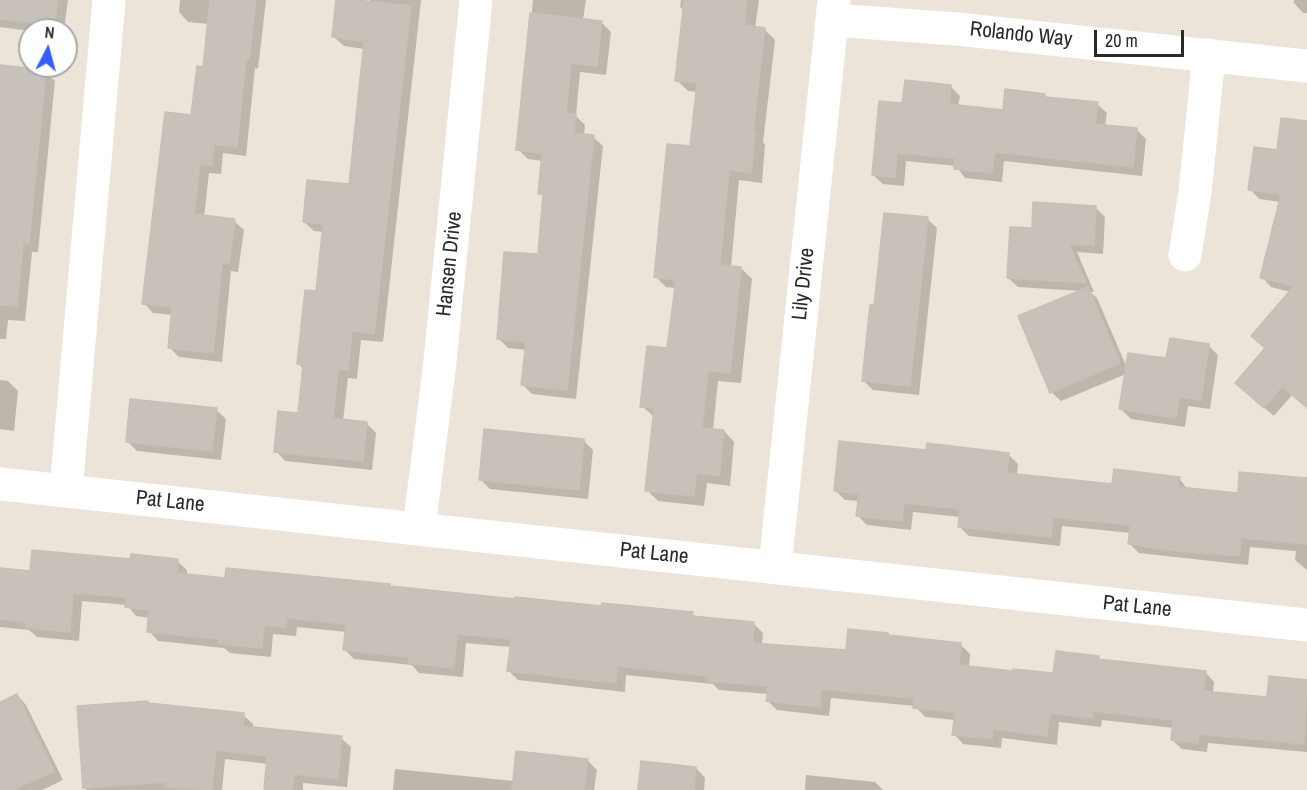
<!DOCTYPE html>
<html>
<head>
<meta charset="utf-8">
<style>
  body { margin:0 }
  #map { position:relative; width:1307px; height:790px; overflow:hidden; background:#ece4d9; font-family:"Archivo Narrow",sans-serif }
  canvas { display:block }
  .north { position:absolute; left:18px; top:18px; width:60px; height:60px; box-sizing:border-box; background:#fff; border:2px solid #a9a9a9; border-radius:50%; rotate:6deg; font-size:16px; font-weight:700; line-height:24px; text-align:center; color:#292929 }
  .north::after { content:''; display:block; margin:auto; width:21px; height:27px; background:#345dff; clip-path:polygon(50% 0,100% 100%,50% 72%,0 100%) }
  .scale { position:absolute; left:1094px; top:30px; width:90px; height:27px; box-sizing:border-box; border:3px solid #292929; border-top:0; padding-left:8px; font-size:18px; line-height:21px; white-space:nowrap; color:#292929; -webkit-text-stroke:4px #fff; paint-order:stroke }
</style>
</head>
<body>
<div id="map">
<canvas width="1307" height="790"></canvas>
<div class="north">N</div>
<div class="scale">20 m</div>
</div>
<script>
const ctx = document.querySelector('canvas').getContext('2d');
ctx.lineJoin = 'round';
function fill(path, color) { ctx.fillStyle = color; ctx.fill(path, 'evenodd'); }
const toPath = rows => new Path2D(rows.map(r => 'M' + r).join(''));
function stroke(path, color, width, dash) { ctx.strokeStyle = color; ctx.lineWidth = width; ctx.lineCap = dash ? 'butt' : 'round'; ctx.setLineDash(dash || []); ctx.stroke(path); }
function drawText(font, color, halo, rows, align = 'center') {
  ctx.font = font + ' "Archivo Narrow",sans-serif'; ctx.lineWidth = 4.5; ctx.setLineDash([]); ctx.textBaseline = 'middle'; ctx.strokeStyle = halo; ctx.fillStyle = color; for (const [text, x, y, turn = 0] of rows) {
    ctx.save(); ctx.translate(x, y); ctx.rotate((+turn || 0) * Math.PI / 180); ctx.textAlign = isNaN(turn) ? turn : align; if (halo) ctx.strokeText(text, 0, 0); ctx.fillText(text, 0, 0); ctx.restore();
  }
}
fill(toPath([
  [0,0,68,0,64,30,30,31,0,27],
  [180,0,266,0,258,69,255,68,246,156,223,153,221,174,209,173,204,217,234,221,244,230,238,272,231,271,222,362,179,357,170,348,173,315,153,313,144,303,204,69,209,24,188,22,179,12],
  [338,0,369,3,370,0,421,0,383,342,361,340,357,379,348,378,343,421,366,423,376,433,372,470,285,461,276,451,300,415,304,370,299,364,318,292,324,232,314,231,304,222,350,186,364,49,344,46,334,37],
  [533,0,586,0,583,20,601,22,611,32,606,75,580,72,576,116,585,125,584,136,593,137,603,146,576,399,532,394,523,385,526,350,508,348,498,338,539,256,545,198,540,193,543,161,528,159,518,149],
  [681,0,759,0,755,28,764,29,775,40,763,143,765,144,762,183,739,180,731,267,741,268,752,279,741,383,718,381,713,430,724,431,734,442,730,486,707,483,704,506,658,501,647,490,654,417,642,406,668,350,676,288,666,287,655,276,691,148,698,92,688,91,677,80,685,11,680,7],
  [1294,0,1307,0,1307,13,1303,13,1294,3],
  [0,67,45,72,55,81,38,252,32,252,25,321,8,320,6,339,0,339],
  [950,86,960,96,958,107,1005,111,1044,95,1048,98,1097,104,1107,113,1105,127,1137,130,1146,139,1142,176,1004,161,1002,182,965,178,956,166,906,161,904,186,883,184,873,175,904,105],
  [1307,123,1307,407,1292,395,1274,416,1246,392,1291,292,1271,287,1262,277,1280,202,1259,199,1250,189,1278,152],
  [1096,208,1105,217,1103,254,1077,252,1094,292,1090,292,1097,298,1127,368,1168,360,1208,345,1218,355,1210,409,1188,406,1185,427,1131,419,1121,409,1126,374,1061,401,1051,392,1081,291,1018,287,1008,278,1033,230],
  [927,219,937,228,919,395,873,390,864,381,875,307],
  [0,380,8,381,18,391,14,431,0,429],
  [216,410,226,419,221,460,137,451,127,441],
  [584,441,593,450,588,499,490,489,480,479],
  [927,452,1008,454,1018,464,1017,476,1113,486,1179,478,1188,490,1239,495,1304,480,1304,477,1307,477,1307,570,1295,560,1296,551,1250,547,1248,565,1139,553,1129,543,1131,533,1062,526,1060,546,969,536,960,527,961,517,913,512,911,530,867,525,858,516,859,501,845,500,835,490],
  [132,560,177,561,187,570,187,575,227,579,392,588,603,608,692,614,697,618,754,624,763,633,762,645,847,651,960,644,970,654,969,668,1055,674,1098,657,1102,661,1205,672,1214,682,1213,693,1268,699,1271,678,1307,681,1307,752,1208,743,1207,752,1182,749,1172,740,1174,728,1102,720,1101,727,1059,722,1057,745,1002,738,1001,748,963,744,954,734,955,720,925,717,915,706,831,698,829,716,777,710,768,701,768,694,719,690,713,684,626,675,625,692,518,680,509,671,511,647,466,643,463,677,419,673,412,665,354,659,345,650,346,632,297,627,296,636,273,634,271,657,230,653,224,648,158,641,149,631,150,618,136,616,127,605,82,601,79,641,37,637,29,630,0,627,0,569,32,572],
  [17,695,26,705,63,780,42,790,0,790,0,703],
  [147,702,150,705,243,715,253,724,253,728,341,738,351,747,347,787,303,783,303,790,265,790,268,764,225,759,222,790,87,790,84,788],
  [587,760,597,770,594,790,393,790,395,769,514,781],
  [696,768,705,778,704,790,639,790],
  [806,775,875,782,883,790,805,790]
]), '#0003');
const building = toPath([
  [0,0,57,0,55,25,0,19,0,0],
  [210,0,256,0,249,60,246,59,237,147,214,144,212,165,200,164,194,214,235,219,229,263,222,263,213,353,168,348,172,307,142,304,165,112,191,115,197,66,203,67,210,0],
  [336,0,357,0,411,6,374,334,352,331,348,370,338,369,333,418,367,422,363,461,274,452,278,411,298,413,303,365,297,364,305,290,316,291,323,224,303,222,307,180,349,184,364,41,332,37,336,0],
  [684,0,747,0,744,25,765,28,753,132,755,132,751,173,729,170,720,265,741,267,730,373,708,371,702,428,724,430,719,476,696,473,694,496,645,491,654,408,640,407,647,346,667,348,676,280,654,277,667,144,690,146,697,83,675,81,684,0],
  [530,13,602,21,597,66,571,63,566,113,576,114,574,133,594,135,567,390,521,385,526,342,497,339,504,252,538,254,543,194,538,194,542,153,516,150,530,13],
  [0,65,46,70,29,243,23,243,17,306,0,305,0,65],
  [905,80,951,85,949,104,1003,110,1005,89,1045,94,1045,97,1098,102,1095,124,1137,128,1133,167,995,152,992,173,954,169,955,158,897,153,895,177,872,175,879,101,902,103,905,80],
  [1281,118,1307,121,1307,408,1282,386,1264,408,1235,383,1265,348,1251,336,1294,286,1260,278,1281,194,1248,190,1254,147,1277,150,1281,118],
  [1033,202,1096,206,1094,245,1069,244,1086,283,1007,278,1010,227,1032,228,1033,202],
  [884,213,928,217,910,386,862,381,870,305,874,305,884,213],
  [1088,287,1120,363,1050,393,1018,316,1088,287],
  [1170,338,1209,344,1201,400,1179,397,1176,418,1119,409,1128,353,1166,358,1170,338],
  [130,399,217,408,212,451,126,442,130,399],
  [484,429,584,439,579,490,479,480,484,429],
  [839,441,926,450,927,443,1009,453,1007,473,1112,484,1114,469,1180,477,1178,487,1238,493,1239,472,1307,478,1307,544,1241,538,1239,556,1178,551,1128,544,1130,525,1053,517,1051,537,958,527,960,509,904,503,902,521,856,516,859,494,834,491,839,441],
  [32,550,130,559,131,554,178,559,177,573,225,578,226,568,390,584,390,586,515,599,515,597,601,606,602,603,693,612,692,616,754,622,753,643,846,650,848,629,888,633,888,635,961,643,959,665,1013,671,1013,669,1053,673,1056,651,1099,656,1098,659,1206,671,1203,691,1267,697,1269,676,1307,680,1304,744,1199,734,1198,743,1171,740,1173,720,1093,711,1092,718,1050,713,1047,736,993,729,992,739,952,735,955,712,913,708,914,698,821,689,820,707,766,701,768,686,708,681,708,676,617,666,616,683,507,671,511,639,457,634,454,668,408,663,409,657,343,650,346,624,287,618,286,628,264,625,262,648,218,644,219,639,147,632,149,610,125,607,126,597,73,593,70,632,26,628,26,622,0,619,0,568,30,571,32,550],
  [17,694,54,771,13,790,0,790,0,702,17,694],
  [148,701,148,703,244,713,243,726,342,736,338,779,294,774,292,790,264,790,267,756,216,750,212,790,165,787,166,782,83,788,77,706,148,701],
  [516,751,588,759,584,790,512,790,516,751],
  [641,761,696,767,694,790,638,790,641,761]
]);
fill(building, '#c7c1b9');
stroke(building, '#c8c0b3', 1.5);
stroke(toPath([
  [832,20,957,29,1307,66],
  [1185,255,1195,192,1209,55],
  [0,484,1307,625],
  [66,491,109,0],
  [419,528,439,371,476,0],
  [775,567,834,0]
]), '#fff', 33);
drawText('21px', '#292929', '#fff', [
  ["Rolando Way",1021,35,6],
  ["Hansen Drive",450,264,-84],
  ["Lily Drive",804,284,-84],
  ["Pat Lane",170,502,6],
  ["Pat Lane",654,554,6],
  ["Pat Lane",1137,607,6]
]);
</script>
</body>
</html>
